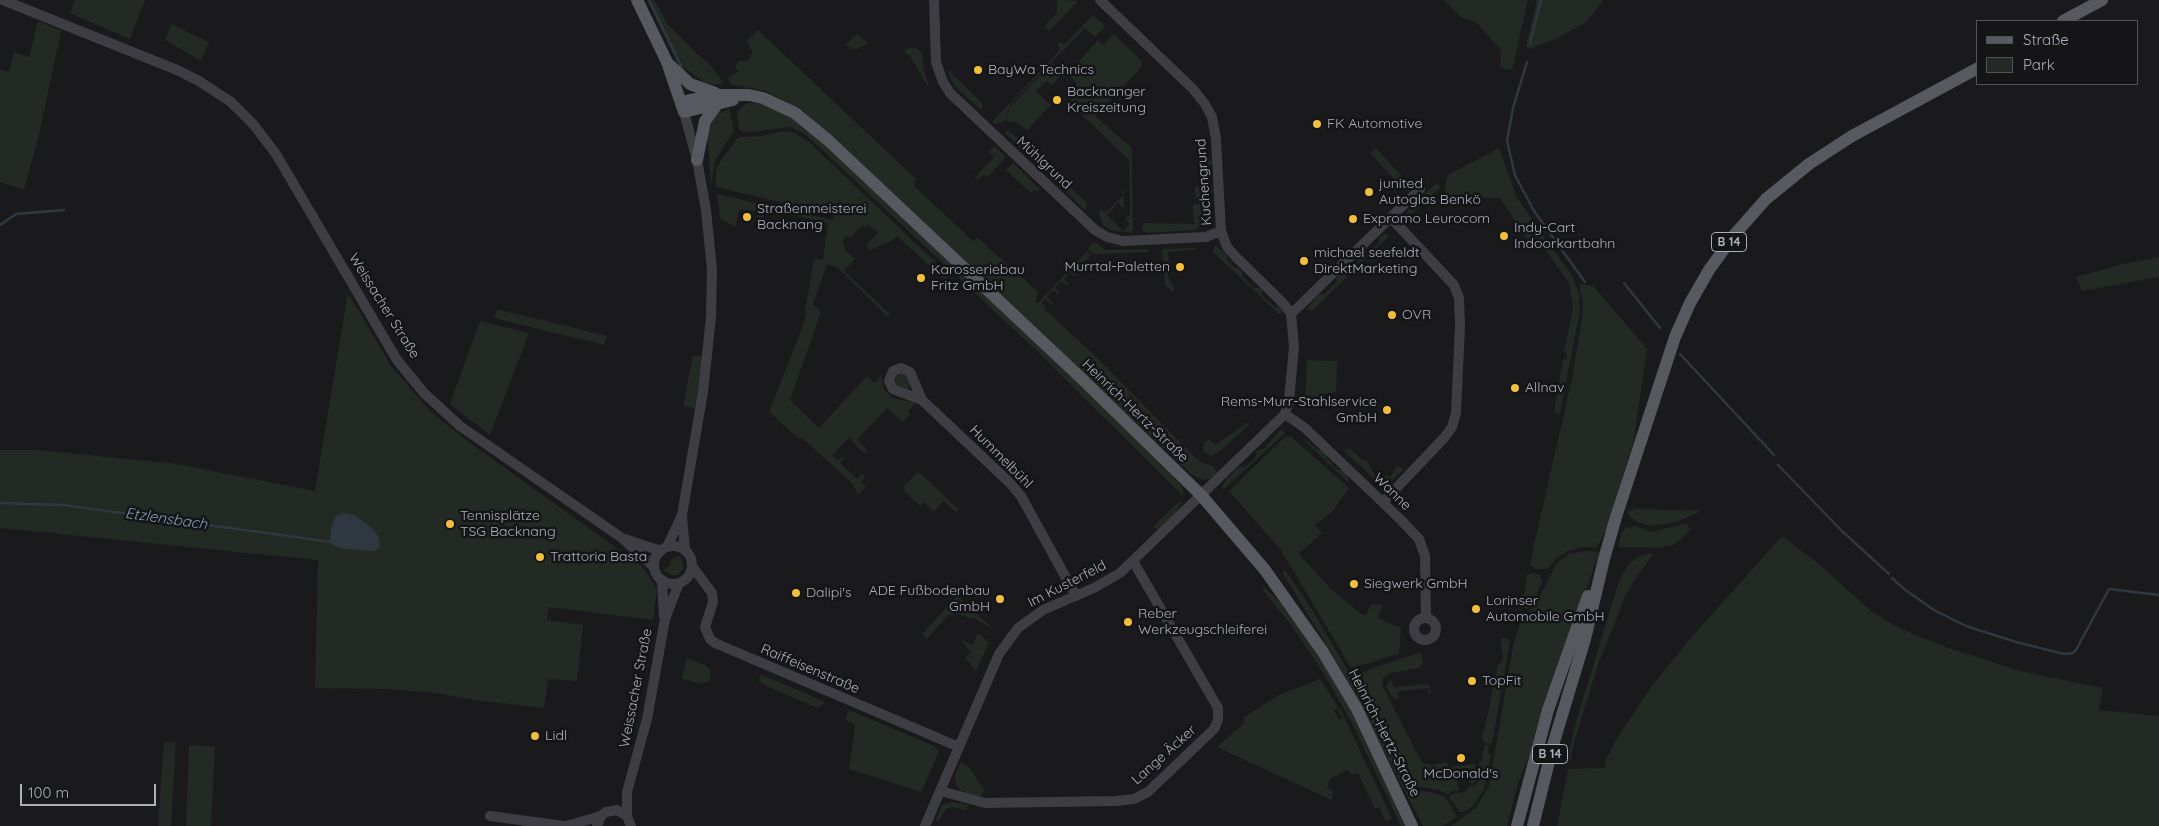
<!DOCTYPE html>
<html>
<head>
<meta charset="utf-8">
<style>
  body { margin:0 }
  #map { position:relative; width:2159px; height:826px; overflow:hidden; background:#1a1a1c; font-family:Quicksand,sans-serif }
  canvas { display:block }
  .legend { position:absolute; left:1976px; top:20px; width:162px; height:65px; box-sizing:border-box; background:#151517; border:1px solid #515359; margin:0; padding:6px 9px; list-style:none; font-size:15px; color:#acb0bc }
  .legend li { display:flex; align-items:center; gap:10px; height:25px }
  .legend b { width:25px; border:1px solid #515359 }
  .scale { position:absolute; left:20px; top:784px; width:136px; height:22px; box-sizing:border-box; border:2px solid #acb0bc; border-top:0; padding-left:6px; font-size:15px; line-height:18px; white-space:nowrap; color:#acb0bc; -webkit-text-stroke:4px #151517; paint-order:stroke }
</style>
</head>
<body>
<div id="map">
<canvas width="2159" height="826"></canvas>
<ul class="legend">
<li><b style="height:6px;background:#575860"></b>Straße</li>
<li><b style="height:14px;background:#222a23"></b>Park</li>
</ul>
<div class="scale">100 m</div>
</div>
<script>
const ctx = document.querySelector('canvas').getContext('2d');
ctx.lineJoin = 'round';
function fill(path, color) { ctx.fillStyle = color; ctx.fill(path, 'evenodd'); }
const toPath = rows => new Path2D(rows.map(r => 'M' + r).join(''));
function stroke(path, color, width, dash) { ctx.strokeStyle = color; ctx.lineWidth = width; ctx.lineCap = dash ? 'butt' : 'round'; ctx.setLineDash(dash || []); ctx.stroke(path); }
function drawText(font, color, halo, rows, align = 'center') {
  ctx.font = font + ' Quicksand,sans-serif'; ctx.lineWidth = 5; ctx.setLineDash([]); ctx.textBaseline = 'middle'; ctx.strokeStyle = halo; ctx.fillStyle = color; for (const [text, x, y, turn = 0] of rows) {
    ctx.save(); ctx.translate(x, y); ctx.rotate((+turn || 0) * Math.PI / 180); ctx.textAlign = isNaN(turn) ? turn : align; if (halo) ctx.strokeText(text, 0, 0); ctx.fillText(text, 0, 0); ctx.restore();
  }
}
fill(toPath([
  [75,0,145,0,130,39,70,13],
  [647,0,654,0,669,26,697,54,710,64,724,84,708,85,677,62],
  [1057,0,1078,1,1049,31,1044,26,1057,13],
  [1444,0,1528,0,1512,70,1500,68,1501,50,1476,22,1462,18],
  [1537,0,1604,0,1586,22,1558,38,1530,49,1526,46],
  [1093,15,1105,26,1095,37,1085,28,1011,104,1005,121,995,124,992,122,1060,50,1058,44,1060,42,1064,45],
  [38,21,60,30,61,32,39,135,24,190,0,182,0,69,9,72,14,52,29,57],
  [171,24,209,42,201,61,165,40],
  [758,30,916,179,914,186,973,241,977,237,1038,292,1036,301,1094,355,1200,462,1213,466,1217,473,1210,479,1203,480,1190,473,803,111,766,91,730,84,728,78,739,71,735,68,738,61,747,61,753,52,747,41],
  [857,34,868,43,857,49,851,49,845,45],
  [1114,34,1143,62,1137,72,1095,116,1132,148,1133,233,1110,230,1104,226,1099,215,1100,209,1105,213,1124,195,1120,189,1124,192,1124,206,1123,208,1118,203,1107,215,1123,231,1130,224,1125,219,1130,214,1129,160,1079,112,1081,110,1071,100,1073,97,1069,93,1077,83,1067,74,1098,40,1103,45],
  [909,48,916,48,922,53,923,67,929,86,927,86,909,54,907,55,904,50],
  [1052,63,1063,73,1052,85,1046,81,1036,91,1051,105,1027,130,1017,123,1006,121,1010,107],
  [948,70,981,102,983,106,981,110,958,89,950,78],
  [747,103,758,103,779,110,803,123,1047,351,1179,483,1183,490,1183,496,1038,352,805,134,790,127,743,133,739,129,737,112],
  [729,108,734,131,716,159,711,183,707,132,710,122,718,112,721,113],
  [1008,130,1085,201,1087,204,1085,210,1005,133],
  [783,131,795,133,809,142,950,276,945,280,897,236,891,241,869,251,866,245,878,233,868,225,865,228,862,226,850,238,847,236,843,240,844,249,855,259,844,271,890,314,888,317,837,267,827,264,813,304,821,312,790,400,819,428,867,376,874,383,881,375,884,389,893,398,916,403,908,411,910,414,903,422,887,408,857,440,868,450,864,454,849,438,832,455,838,461,842,456,844,458,840,463,857,479,862,474,865,477,861,482,866,487,858,495,852,483,801,437,799,439,769,412,802,328,806,315,805,311,814,259,823,260,828,223,765,209,761,228,755,232,758,212,739,209,736,227,720,219,717,194,833,220,834,217,832,215,819,211,716,187,716,168,738,137,761,136],
  [994,146,1006,157,989,176,983,175,978,180,970,172,976,176,994,157,989,152],
  [1376,148,1409,184,1409,192,1404,190,1370,153],
  [1499,148,1517,198,1572,276,1579,292,1580,310,1560,414,1554,413,1563,359,1566,359,1567,354,1564,352,1573,308,1569,283,1542,245,1534,249,1500,198,1445,197,1446,180,1448,175],
  [1202,157,1204,201,1200,201,1196,200,1195,187,1201,186,1199,158],
  [1207,157,1212,161,1208,168,1209,182,1212,187,1212,192,1209,196,1209,210,1213,216,1211,225,1207,222],
  [1013,163,1040,189,1037,192,1034,190,1031,193,1006,170],
  [1436,184,1440,185,1440,188,1408,218,1406,217,1409,208,1412,211,1425,200,1422,196],
  [1203,203,1203,223,1195,230,1147,233,1142,230,1142,226,1145,223,1194,224,1193,205],
  [1387,233,1388,237,1312,311,1306,309,1318,295,1324,294,1337,282,1336,278,1341,274,1347,274,1359,262,1358,258,1362,254,1366,255,1379,243,1378,239],
  [1093,243,1097,243,1104,250,1148,249,1148,252,1093,254,1088,249],
  [1215,245,1227,255,1227,260,1235,268,1238,268,1242,272,1242,276,1254,288,1260,288,1263,291,1262,295,1275,307,1279,306,1284,312,1279,314,1213,252],
  [1194,248,1198,249,1168,252,1170,269,1168,272,1169,280,1175,289,1172,292,1165,285,1162,249],
  [1087,251,1091,255,1077,270,1074,267,1072,270,1077,275,1075,277,1070,272,1064,279,1069,284,1067,286,1061,281,1055,288,1060,293,1059,295,1053,290,1047,297,1052,302,1051,304,1045,299,1042,303,1047,308,1045,309,1038,303],
  [2159,257,2159,277,2082,291,2076,277,2123,264],
  [1579,284,1593,286,1647,349,1634,439,1606,530,1597,547,1582,547,1567,551,1555,560,1548,569,1536,569,1530,565,1533,549,1572,379,1581,324,1583,305],
  [348,293,391,366,431,412,466,440,643,567,657,589,653,620,549,607,547,620,583,625,577,681,548,679,544,708,481,701,436,693,387,689,315,688,318,560,0,528,0,450,37,450,177,464,315,491],
  [497,309,607,336,604,345,494,318],
  [480,321,529,333,490,435,450,404],
  [693,355,705,357,698,409,683,406],
  [1307,360,1337,361,1337,364,1336,392,1324,394,1305,409],
  [902,374,907,377,910,384,908,389,896,384,896,376],
  [1248,422,1250,424,1219,452,1211,456,1203,451,1204,443,1209,439,1215,445],
  [1280,430,1284,431,1284,434,1223,490,1222,487,1225,481,1239,467,1244,468,1256,457,1257,451,1264,449],
  [1290,436,1349,488,1332,512,1315,525,1322,533,1299,554,1332,590,1361,614,1366,615,1371,604,1383,605,1378,618,1401,628,1399,654,1351,668,1281,550,1229,491,1285,437],
  [1305,439,1318,450,1322,450,1326,454,1327,459,1338,470,1343,470,1347,473,1349,483,1304,440],
  [1350,448,1361,459,1367,461,1375,475,1391,476,1397,466,1404,469,1389,483,1380,484,1343,450],
  [917,473,920,473,958,509,957,513,944,501,933,512,924,502,920,506,904,491,905,489,903,487],
  [1182,501,1176,512,1159,530,1153,527,1176,504],
  [1637,508,1639,509,1701,511,1676,522,1653,526,1640,523,1630,517,1627,512],
  [1687,523,1690,529,1687,534,1674,545,1657,548,1618,547,1622,532,1626,528,1635,526,1652,532],
  [1782,536,1819,564,1871,611,1901,629,1948,648,2020,671,2103,688,2099,710,2159,716,2159,826,1557,826,1568,769,1604,768,1606,759,1617,738,1651,687,1689,640],
  [1587,551,1599,552,1529,757,1518,783,1507,826,1451,826,1476,808,1489,786,1513,646,1520,623,1535,605,1557,563,1569,554],
  [1652,553,1652,556,1635,579,1625,597,1599,662,1575,739,1570,759,1572,762,1570,761,1568,758,1575,725,1619,581,1624,571,1631,562,1642,555],
  [678,556,681,558,684,568,677,575,671,575,664,570,670,565,671,559],
  [1285,570,1309,605,1369,706,1409,787,1413,790,1430,792,1445,797,1457,817,1442,826,1423,826,1347,679,1282,572],
  [1532,573,1539,574,1542,581,1535,598,1527,609,1523,607,1523,600,1527,575],
  [1264,587,1281,603,1314,647,1355,714,1405,826,1401,826,1353,725,1323,672,1291,625,1262,589],
  [957,596,996,631,974,618,972,619,955,613,954,616,949,614,927,639,922,634],
  [978,633,989,642,976,671,965,658,971,653,960,639,973,645],
  [1507,638,1510,641,1492,744,1483,742,1482,733,1484,731,1498,665,1503,660,1501,639],
  [1421,652,1423,663,1419,668,1390,673,1383,678,1382,685,1422,763,1432,765,1446,762,1449,767,1475,764,1476,782,1471,785,1468,768,1455,770,1459,790,1450,792,1448,795,1439,790,1415,786,1410,782,1354,675],
  [687,658,705,665,710,669,711,673,709,682,697,683,682,679],
  [760,674,823,701,825,703,817,708,762,684,759,681],
  [1320,679,1344,716,1342,717,1337,708,1334,710,1339,720,1344,717,1382,797,1392,819,1386,822,1379,807,1375,809,1358,773,1351,775,1348,770,1331,778,1327,788,1334,791,1331,800,1217,747,1244,723,1244,717,1279,695],
  [1389,681,1392,681,1394,687,1429,684,1431,694,1429,694,1428,688,1397,692,1399,699,1394,699,1386,687],
  [849,710,934,746,938,750,938,754,921,792,849,769,855,725,846,720,846,716],
  [164,742,176,743,171,826,158,826],
  [189,745,215,747,211,826,186,826],
  [1485,745,1489,745,1488,753,1491,754,1484,789,1474,805,1464,812,1460,812,1449,797,1452,794,1465,792,1469,787,1478,783,1480,777,1478,763,1481,762],
  [960,762,970,768,984,790,981,797,961,791,956,786,955,775],
  [951,802,968,805,966,810,952,807,946,809,937,823,936,819,942,805]
]), '#222a23');
fill(toPath([
  [343,513,354,515,371,527,378,536,380,547,375,551,345,549,337,547,331,543,330,537,333,522,337,515]
]), '#2f3841');
stroke(toPath([
  [649,0,683,70],
  [1530,43,1541,0],
  [1527,62,1513,108,1507,141,1515,175,1534,211,1585,282],
  [0,225,16,214,64,210],
  [1624,283,1660,328],
  [1680,354,1774,455],
  [1778,465,1842,531,1889,574],
  [0,503,63,505,331,542],
  [1892,578,1904,589,1934,610,1966,626,2016,642,2064,654,2073,653,2076,650,2109,589,2159,595]
]), '#2f3841', 2.5);
stroke(toPath([
  [3,0,177,70,199,81,231,102,253,124,276,154,397,360,424,393,460,426,622,538,654,567],
  [934,0,936,62,943,82,950,93,1095,230,1107,237,1123,241,1206,237,1221,231],
  [1291,314,1420,189],
  [922,400,910,372,901,368,893,371,889,381,893,389,922,400,1010,483,1021,496,1076,596],
  [1285,414,1305,428,1401,520,1419,539,1425,556,1426,618],
  [1383,502,1444,438,1452,427,1456,413,1460,326,1459,298,1454,285,1391,218],
  [682,516,685,550],
  [625,539,661,551],
  '654 565a19 19 0 1 1 38 0a19 19 0 1 1-38 0Z',
  [667,547,682,515,703,392,711,317,712,270,706,210,697,160,684,112],
  [692,566,712,593,713,602,705,627,710,639,715,643,959,747],
  [662,580,664,616],
  '1414 629a11 11 0 1 1 22 0a11 11 0 1 1-22 0Z',
  [941,791,985,803,1117,801,1134,799,1148,792,1214,729,1218,720,1218,708,1133,561],
  [490,816,564,826],
  [627,816,627,792,647,719,665,619,679,583],
  [566,826,601,816],
  [597,826,601,816,606,812,617,810,627,816,631,826],
  [925,826,999,654,1018,628,1043,610,1094,588,1120,573,1285,414,1289,400,1294,347,1291,314,1284,304,1235,256,1227,247,1221,231,1216,139,1212,117,1205,104,1193,89,1100,0]
]), '#3d3d43', 10);
stroke(toPath([
  [637,0,667,62,684,112,733,100],
  [2063,21,2102,0],
  [670,65,690,84,715,93],
  [681,102,713,95,749,95,763,98,795,113,829,141,1080,377,1201,495,1265,570,1323,652,1357,709,1412,826],
  [697,160,705,121,718,103],
  [1517,826,1548,710,1588,596],
  [1533,826,1553,745,1585,639,1604,559,1616,517,1675,337,1690,303,1709,270,1735,234,1766,199,1809,164,1852,136,1978,68]
]), '#575860', 12);
for (const [x, y, r, color] of [
  [978,70,5,"#f2bf3c"],
  [1057,100,5,"#f2bf3c"],
  [1317,124,5,"#f2bf3c"],
  [1369,192,5,"#f2bf3c"],
  [747,217,5,"#f2bf3c"],
  [1353,219,5,"#f2bf3c"],
  [1504,236,5,"#f2bf3c"],
  [1304,261,5,"#f2bf3c"],
  [1180,267,5,"#f2bf3c"],
  [921,278,5,"#f2bf3c"],
  [1392,315,5,"#f2bf3c"],
  [1515,388,5,"#f2bf3c"],
  [1387,410,5,"#f2bf3c"],
  [450,524,5,"#f2bf3c"],
  [540,557,5,"#f2bf3c"],
  [1354,584,5,"#f2bf3c"],
  [796,593,5,"#f2bf3c"],
  [1000,599,5,"#f2bf3c"],
  [1476,609,5,"#f2bf3c"],
  [1128,622,5,"#f2bf3c"],
  [1472,681,5,"#f2bf3c"],
  [535,736,5,"#f2bf3c"],
  [1461,758,5,"#f2bf3c"]
]) { const dot = new Path2D(); dot.arc(x, y, r, 0, 2 * Math.PI); ctx.fillStyle = color; ctx.fill(dot); stroke(dot, '#151517', 2); }
for (const [x, y, w] of [
  [1729,242,35],
  [1550,754,35]
]) { const box = new Path2D(); box.roundRect(x - w / 2, y - 9.5, w, 19, 4); ctx.fillStyle = '#151517'; ctx.fill(box); stroke(box, '#acb0bc', 1); }
drawText('bold 12px', '#acb0bc', null, [
  ["B 14",1729,242],
  ["B 14",1550,754]
]);
drawText('14px', '#acb0bc', '#151517', [
  ["BayWa Technics",988,70],
  ["Backnanger",1067,92],
  ["Kreiszeitung",1067,108],
  ["FK Automotive",1327,124],
  ["junited",1379,184],
  ["Autoglas Benkö",1379,200],
  ["Straßenmeisterei",757,209],
  ["Backnang",757,225],
  ["Expromo Leurocom",1363,219],
  ["Indy-Cart",1514,228],
  ["Indoorkartbahn",1514,244],
  ["michael seefeldt",1314,253],
  ["DirektMarketing",1314,269],
  ["Murrtal-Paletten",1170,267,"right"],
  ["Karosseriebau",931,270],
  ["Fritz GmbH",931,286],
  ["OVR",1402,315],
  ["Allnav",1525,388],
  ["Rems-Murr-Stahlservice",1377,402,"right"],
  ["GmbH",1377,418,"right"],
  ["Tennisplätze",460,516],
  ["TSG Backnang",460,532],
  ["Trattoria Basta",550,557],
  ["Siegwerk GmbH",1364,584],
  ["ADE Fußbodenbau",990,591,"right"],
  ["GmbH",990,607,"right"],
  ["Dalipi's",806,593],
  ["Lorinser",1486,601],
  ["Automobile GmbH",1486,617],
  ["Reber",1138,614],
  ["Werkzeugschleiferei",1138,630],
  ["TopFit",1482,681],
  ["Lidl",545,736],
  ["McDonald's",1461,774,"center"]
], 'left');
drawText('14px', '#acb0bc', '#151517', [
  ["Mühlgrund",1044,163,43],
  ["Kuchengrund",1204,182,-94],
  ["Weissacher Straße",384,306,58],
  ["Heinrich-Hertz-Straße",1135,411,44],
  ["Hummelbühl",1001,457,45],
  ["Wanne",1392,492,44],
  ["Im Kusterfeld",1067,584,-27],
  ["Raiffeisenstraße",810,669,23],
  ["Weissacher Straße",636,688,-79],
  ["Heinrich-Hertz-Straße",1384,733,63],
  ["Lange Äcker",1164,755,-42]
]);
drawText('italic 15px', '#849cb6', '#151517', [
  ["Etzlensbach",166,519,8]
]);
</script>
</body>
</html>
